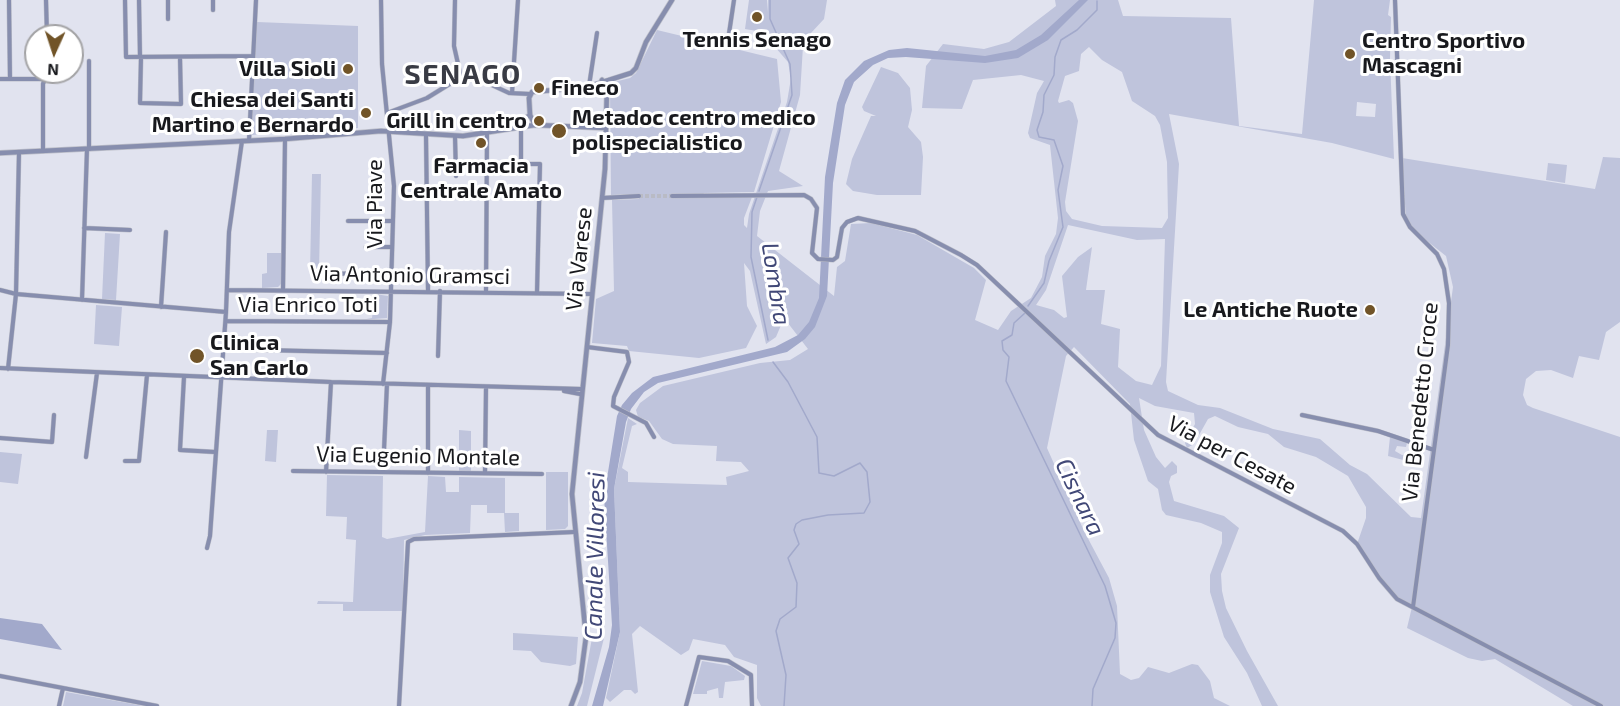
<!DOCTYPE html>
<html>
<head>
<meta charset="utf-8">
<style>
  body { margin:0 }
  #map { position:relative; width:1620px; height:706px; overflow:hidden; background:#e1e3ef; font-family:"Exo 2",sans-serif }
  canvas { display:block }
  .north { position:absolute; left:24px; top:24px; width:60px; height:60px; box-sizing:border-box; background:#fff; border:2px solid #a3a3a5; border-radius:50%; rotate:183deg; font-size:16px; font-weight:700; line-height:24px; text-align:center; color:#18191d }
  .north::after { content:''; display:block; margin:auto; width:21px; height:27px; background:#715428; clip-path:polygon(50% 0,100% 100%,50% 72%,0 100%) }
</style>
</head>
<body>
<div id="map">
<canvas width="1620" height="706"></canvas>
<div class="north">N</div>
</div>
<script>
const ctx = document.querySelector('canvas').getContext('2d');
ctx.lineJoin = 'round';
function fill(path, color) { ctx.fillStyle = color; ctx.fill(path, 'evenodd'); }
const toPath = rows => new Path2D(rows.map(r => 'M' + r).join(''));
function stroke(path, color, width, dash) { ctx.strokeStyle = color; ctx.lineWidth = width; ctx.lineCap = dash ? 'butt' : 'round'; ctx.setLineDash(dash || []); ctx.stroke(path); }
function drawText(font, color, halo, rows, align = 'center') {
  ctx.font = font + ' "Exo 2",sans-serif'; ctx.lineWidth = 6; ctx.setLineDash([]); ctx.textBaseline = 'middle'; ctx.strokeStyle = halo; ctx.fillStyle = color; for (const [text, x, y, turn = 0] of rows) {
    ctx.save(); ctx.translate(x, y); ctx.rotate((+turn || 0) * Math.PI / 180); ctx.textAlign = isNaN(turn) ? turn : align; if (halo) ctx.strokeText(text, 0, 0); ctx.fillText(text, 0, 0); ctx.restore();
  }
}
fill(toPath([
  [749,0,767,0,767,12,768,0,827,0,824,19,811,33,810,46,803,46,800,95,779,171,803,186,768,191,760,211,757,236,834,296,837,267,845,261,851,224,871,223,917,235,974,268,986,280,975,320,998,330,1011,311,1031,298,1042,277,1045,256,1056,234,1058,218,1050,145,1030,138,1028,133,1037,93,1044,81,1021,75,973,80,962,109,922,108,926,66,943,44,984,49,1009,42,1056,6,1055,0,1118,0,1123,16,1231,18,1239,126,1302,134,1314,0,1390,0,1388,15,1391,17,1390,59,1394,159,1332,143,1169,114,1179,164,1166,382,1168,391,1198,405,1220,408,1273,429,1320,439,1350,465,1367,474,1411,517,1421,518,1453,287,1446,256,1412,229,1406,219,1402,158,1595,189,1603,157,1620,158,1620,322,1606,332,1599,360,1579,356,1573,378,1551,370,1536,371,1526,379,1523,395,1527,405,1533,408,1620,437,1620,706,1573,706,1495,659,1482,661,1468,658,1407,628,1412,607,1389,591,1357,544,1366,518,1366,507,1348,476,1316,457,1284,447,1268,434,1238,427,1215,416,1208,419,1194,444,1187,448,1185,443,1195,424,1194,413,1155,406,1139,398,1144,430,1156,457,1165,468,1172,461,1177,466,1177,473,1171,476,1169,482,1174,501,1224,516,1239,528,1221,574,1222,591,1226,608,1247,651,1278,706,1262,706,1247,673,1224,637,1210,592,1210,575,1222,543,1222,532,1201,523,1166,515,1162,510,1158,489,1148,481,1134,440,1130,404,1074,347,1066,356,1047,448,1084,531,1109,578,1117,606,1120,674,1131,680,1139,678,1148,667,1169,673,1192,664,1198,665,1210,681,1214,698,1230,706,761,706,757,698,757,665,734,657,725,645,693,639,689,650,681,655,640,626,632,634,638,692,635,694,631,690,624,690,610,702,606,698,620,632,614,489,628,418,637,424,632,426,622,468,628,472,628,482,727,485,726,477,749,471,741,462,716,461,717,446,673,444,662,439,649,421,638,417,636,410,640,403,663,386,760,363,790,360,808,349,784,318,776,337,766,344,750,271,744,263,747,306,757,326,746,348,699,358,629,351,627,346,592,343,596,299,614,291,612,200,639,199,639,194,611,195,610,88,614,82,630,78,636,73,657,30,777,59,781,102,754,192,703,193,708,197,752,197,744,218,744,225,747,228,749,214,787,102,791,78,788,62,775,47,769,33,745,29],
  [1089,47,1102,60,1122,72,1132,101,1155,116,1160,125,1167,162,1168,218,1162,228,1102,226,1072,219,1066,211,1065,202,1078,121,1073,103,1069,100,1059,103,1058,101,1065,76,1079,71,1081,54],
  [1357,102,1376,104,1375,117,1356,116],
  [1068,225,1137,240,1165,239,1161,366,1152,385,1136,381,1118,367,1120,329,1101,324,1105,290,1086,290,1092,247,1078,257,1062,276,1067,317,1064,318,1054,310,1036,305,1046,290],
  [257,22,358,26,358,128,251,135],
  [881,67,898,73,910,88,912,110,908,127,921,142,923,157,921,195,877,195,853,191,846,184,852,159,871,116,876,116,864,111,862,107],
  [1548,163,1567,165,1565,183,1546,180],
  [312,174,321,174,319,272,310,272],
  [105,233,120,234,116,300,102,299],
  [267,253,281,253,281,284,278,287,262,288,262,274,267,273],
  [375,294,388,296,387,318,361,320,372,318],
  [96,305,122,307,119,346,94,344],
  [267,430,278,430,276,462,265,461],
  [459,430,471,431,471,471,459,471],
  [1390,437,1407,443,1406,447,1397,446,1395,451,1402,455,1407,454,1406,457,1410,458,1416,452,1410,448,1411,445,1424,449,1422,465,1388,456],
  [0,452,22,454,18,484,0,482],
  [546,472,568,472,568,526,565,529,546,530],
  [327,475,383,476,382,537,387,539,425,532,428,476,445,477,446,492,459,492,459,477,505,478,505,513,519,513,519,531,505,532,504,513,487,513,487,505,471,505,470,533,425,535,404,540,403,611,343,611,343,604,317,604,318,601,353,602,356,540,346,539,347,517,326,516],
  [513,633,578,637,576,664,570,666,541,662,531,651,513,650],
  [592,638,604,638,587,706,577,706,582,693],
  [702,661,731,666,745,676,744,680,725,682,723,698,719,698,718,688,707,691,707,694,693,694],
  [66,692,144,706,63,706]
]), '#bfc4dc');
fill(toPath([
  [1079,0,1088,0,1048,40,1018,58,985,63,906,57,888,58,873,65,854,82,845,105,833,183,827,296,815,327,805,339,787,352,658,383,644,392,631,409,626,422,614,489,620,632,603,706,592,706,609,647,612,625,604,497,617,416,622,405,632,393,653,377,775,347,798,335,809,322,819,298,825,177,837,103,845,80,864,61,889,50,907,48,985,56,1016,50,1041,35],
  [0,618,42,624,62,650,0,639]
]), '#a2a9cb');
stroke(toPath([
  [759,191,792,95,790,64,770,19,770,0],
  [757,197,752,212,751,257,768,340],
  [1028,306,1044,283,1049,261,1063,227,1058,190,1063,166,1054,140,1039,137,1037,130,1043,112,1044,95,1054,75,1055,57,1061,40,1077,30,1097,10,1097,1],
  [1025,313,1014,323,1012,335,1002,341,1003,350,1009,357,1006,381,1105,586,1116,623,1115,638,1093,689,1092,706],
  [773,362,788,382,817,437,819,473,834,476,860,463,867,472,870,502,864,513,828,515,802,520,796,524,794,530,799,544,788,558,797,583,796,607,780,619,776,631,786,675,784,706]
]), '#a2a9cb', 1.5);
stroke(toPath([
  [639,196,672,196]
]), '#b9bbc5', 4, [4, 2]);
const minor = toPath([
  [9,0,10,79],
  [46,0,47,36],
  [125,0,126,57,252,56],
  [139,0,140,57],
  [168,0,168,19],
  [381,0,382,64,394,186,390,322,383,384],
  [455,0,454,46,461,77],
  [1395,0,1403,214,1410,227,1437,254,1444,269,1449,303,1448,345,1413,607],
  [213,10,213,0],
  [727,47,734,0],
  [141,57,140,103,181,104,180,57],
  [0,79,44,79],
  [589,86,597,33],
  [512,93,518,0],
  [387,113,427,98,461,77,481,80,509,93,530,94],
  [521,127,521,164,540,164,537,293],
  [426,135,428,291],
  [455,136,456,176],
  [249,141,256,0],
  [89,149,89,61],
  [43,151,43,84,47,72],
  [672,196,804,195,811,199,817,208,812,253,818,259,833,260,837,257,842,228,847,222,858,218,915,231,961,255,977,265,1158,435,1343,531,1357,544,1379,578,1397,599,1601,706],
  [602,198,639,196],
  [348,221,393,221],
  [84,228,130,230],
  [366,247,391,247],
  [317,274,391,273],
  [0,290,16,294,226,312],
  [227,290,592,294],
  [283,290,285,139],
  [486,292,487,133],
  [82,300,87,149],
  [161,307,166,232],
  [226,321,390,322],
  [587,347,627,352,629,362,614,397,613,406,646,423,654,437],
  [222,349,387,353],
  [438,356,440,291],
  [0,368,331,382,581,389],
  [8,369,16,294,19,152],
  [184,377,180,450,215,452],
  [564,391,580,394],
  [1302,415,1378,431,1434,450],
  [0,438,52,442,54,415],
  [86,457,97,373],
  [125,461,139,461,147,375],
  [293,471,542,474],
  [326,472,331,382],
  [383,472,387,384],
  [428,473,428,385],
  [485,473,486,387],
  [207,548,210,536,226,312,229,232,242,141],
  [0,676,157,706],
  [59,706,63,688],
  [399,706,408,542,414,539,574,532],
  [686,706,699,657,728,661,751,675,752,706]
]);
const tertiary = toPath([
  [602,80,601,88,606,96],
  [516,125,530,115],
  [535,125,530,115,529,98,532,92,587,87,631,73,636,68,646,42,672,0],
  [0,153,285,139,381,131,463,136,535,125,606,128],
  [571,706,580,682,586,637,572,494,605,169,607,85,602,80]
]);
stroke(minor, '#bdbfc9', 5);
stroke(tertiary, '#bdbfc9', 6);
stroke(minor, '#878eae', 4);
stroke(tertiary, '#878eae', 4.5);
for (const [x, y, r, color] of [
  [757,17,6,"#715428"],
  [1350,54,6,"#715428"],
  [348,69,6,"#715428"],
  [539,88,6,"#715428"],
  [366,113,6,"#715428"],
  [539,121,6,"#715428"],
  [559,131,8,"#715428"],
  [481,143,6,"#715428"],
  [1370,310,6,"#715428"],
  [197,356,8,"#715428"]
]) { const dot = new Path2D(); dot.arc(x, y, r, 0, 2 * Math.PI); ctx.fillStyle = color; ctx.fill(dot); stroke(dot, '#fff', 2); }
drawText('bold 22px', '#18191d', '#fff', [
  ["Tennis Senago",757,40,"center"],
  ["Centro Sportivo",1362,41],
  ["Mascagni",1362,66],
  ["Villa Sioli",336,69,"right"],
  ["Fineco",551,88],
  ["Chiesa dei Santi",354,100,"right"],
  ["Martino e Bernardo",354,125,"right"],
  ["Metadoc centro medico",572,118],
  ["polispecialistico",572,143],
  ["Grill in centro",527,121,"right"],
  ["Farmacia",481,166,"center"],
  ["Centrale Amato",481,191,"center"],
  ["Le Antiche Ruote",1358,310,"right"],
  ["Clinica",210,343],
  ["San Carlo",210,368]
], 'left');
drawText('22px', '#18191d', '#fff', [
  ["Via Piave",375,204,-90],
  ["Via Varese",579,259,-84],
  ["Via Antonio Gramsci",410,275,1],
  ["Via Enrico Toti",308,305],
  ["Via Benedetto Croce",1420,402,-84],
  ["Via per Cesate",1232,455,28],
  ["Via Eugenio Montale",418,456,1]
]);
drawText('italic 24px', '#414877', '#fff', [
  ["Lombra",776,284,81],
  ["Cisnara",1080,497,64],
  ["Canale Villoresi",595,556,-89]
]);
ctx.letterSpacing = '1.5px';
drawText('bold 28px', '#393b44', '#fff', [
  ["SENAGO",463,75]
]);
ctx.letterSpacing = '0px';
</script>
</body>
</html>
